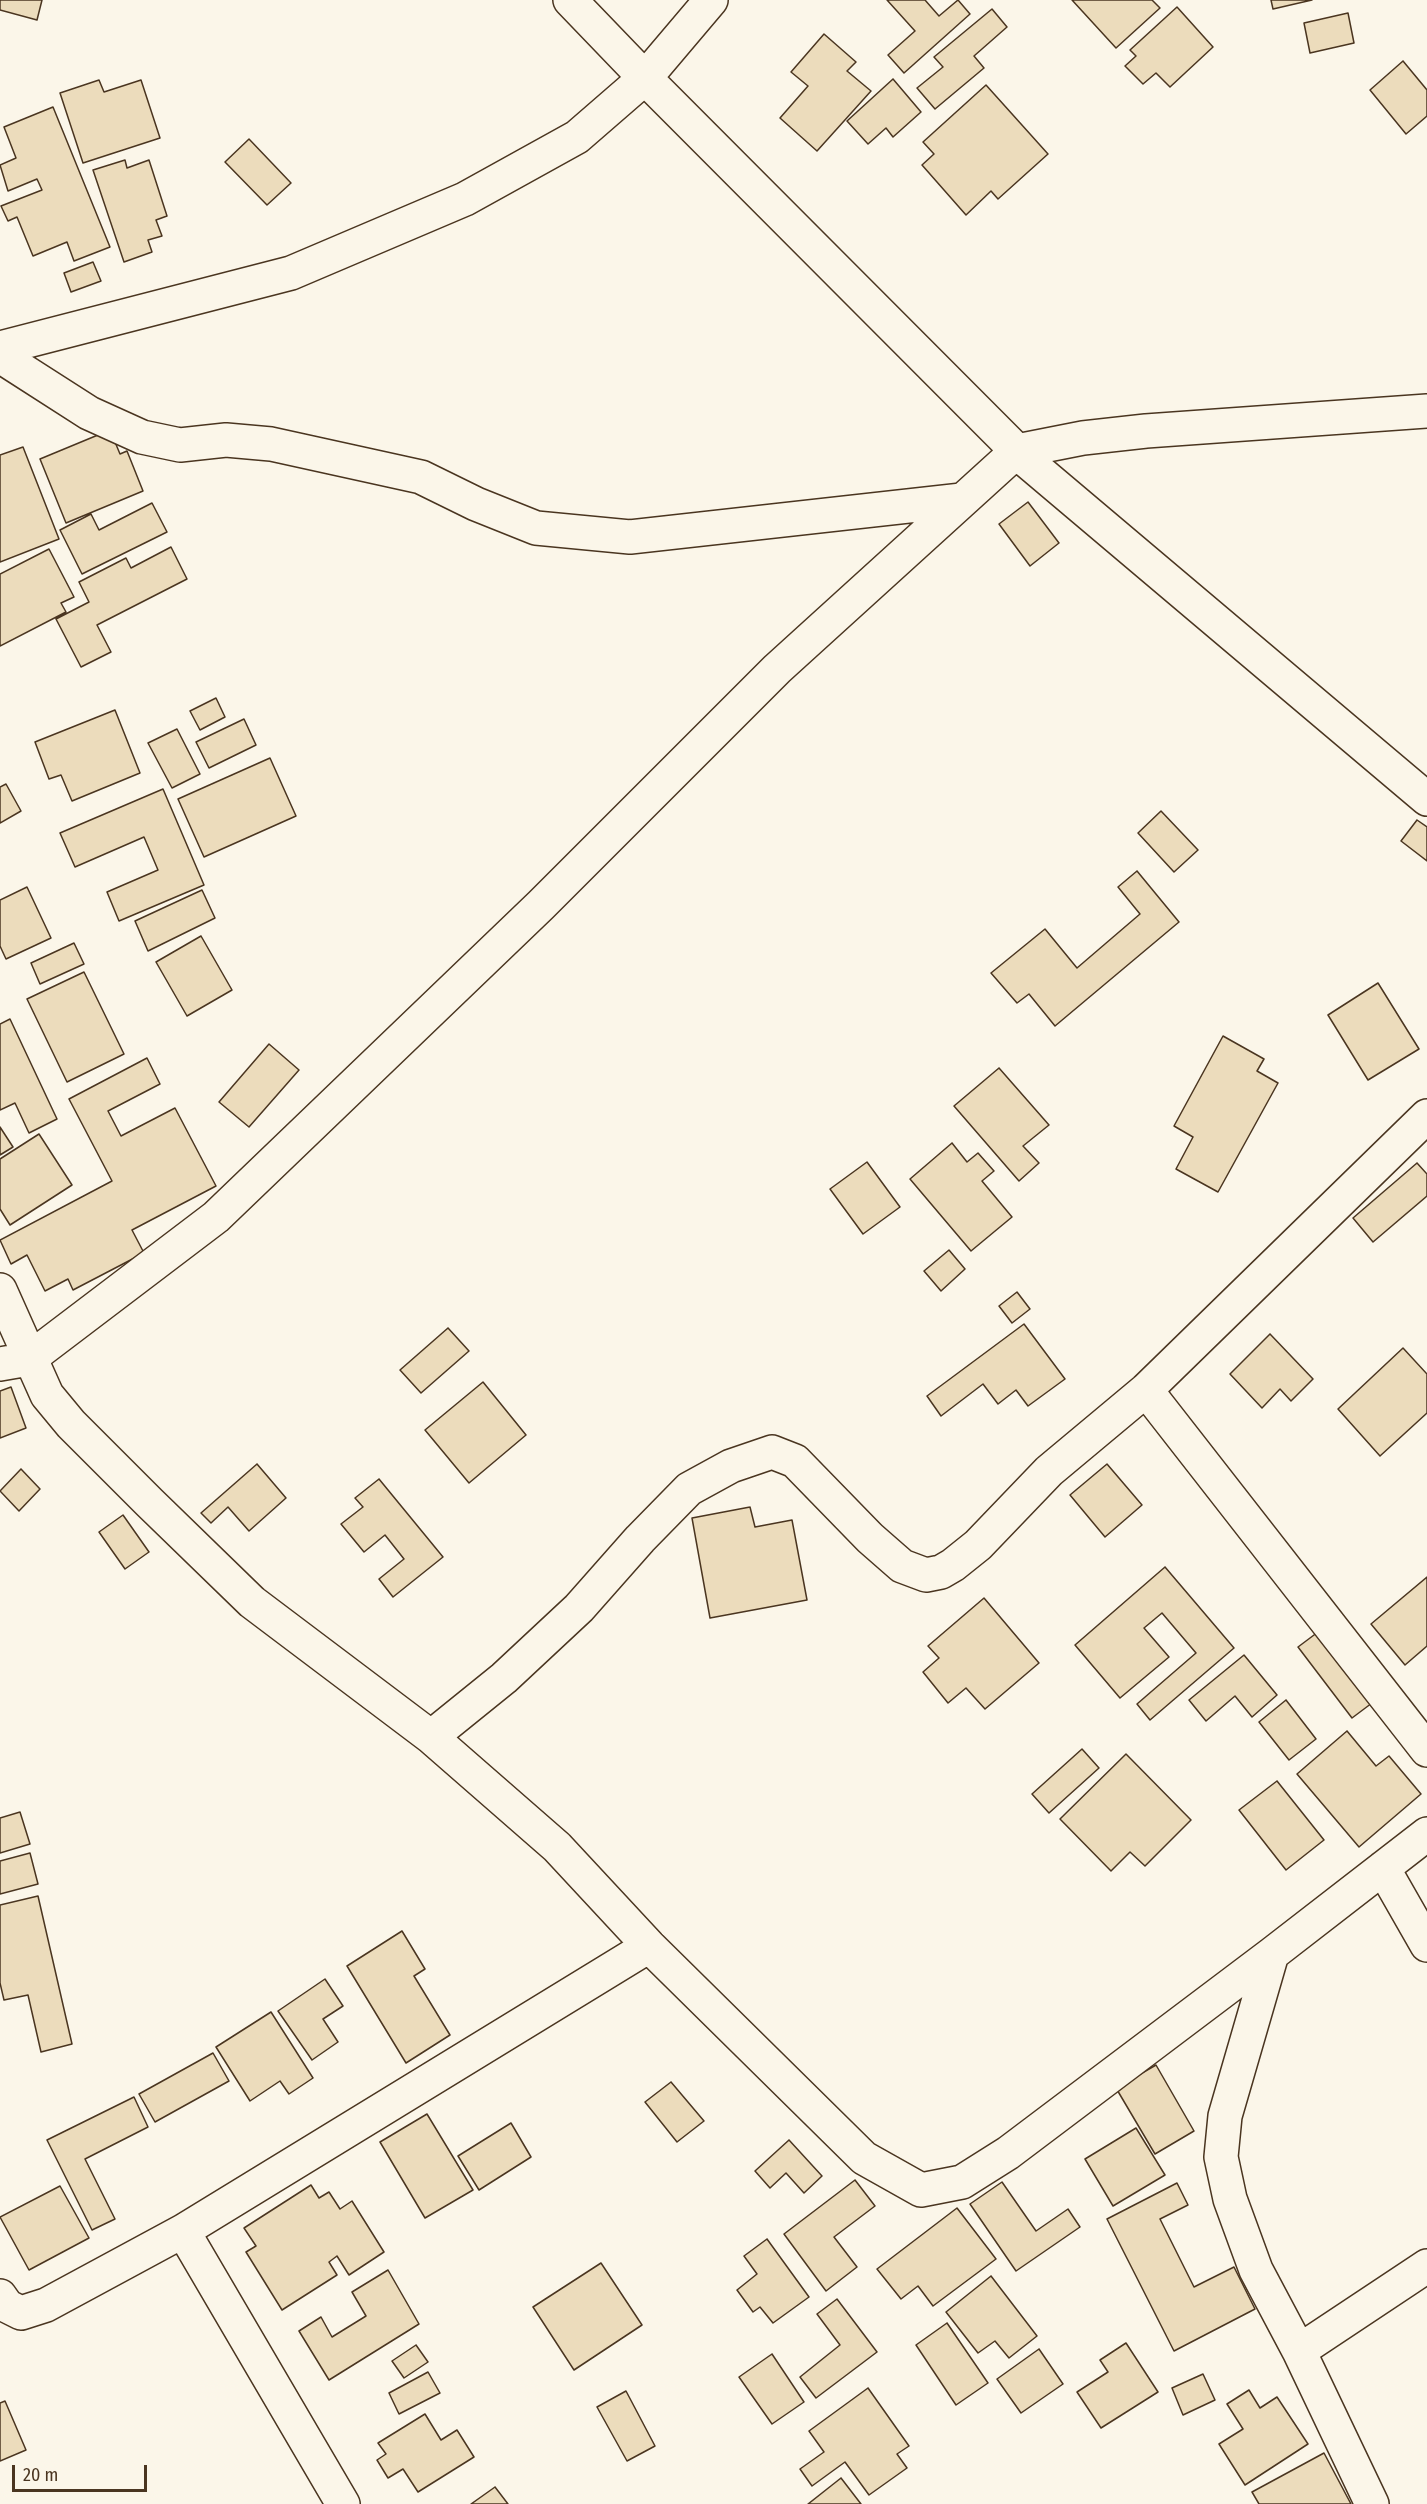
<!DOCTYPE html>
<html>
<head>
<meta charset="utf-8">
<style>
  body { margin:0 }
  #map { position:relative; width:1427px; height:2504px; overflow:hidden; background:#fbf6e9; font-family:"Fira Sans Condensed",sans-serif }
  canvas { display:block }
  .scale { position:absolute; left:12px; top:2465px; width:135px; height:27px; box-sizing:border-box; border:3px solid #4a3520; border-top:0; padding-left:8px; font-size:18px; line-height:21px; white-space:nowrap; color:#4a3520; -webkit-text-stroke:4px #fbf6e9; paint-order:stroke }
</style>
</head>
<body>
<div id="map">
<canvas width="1427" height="2504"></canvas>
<div class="scale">20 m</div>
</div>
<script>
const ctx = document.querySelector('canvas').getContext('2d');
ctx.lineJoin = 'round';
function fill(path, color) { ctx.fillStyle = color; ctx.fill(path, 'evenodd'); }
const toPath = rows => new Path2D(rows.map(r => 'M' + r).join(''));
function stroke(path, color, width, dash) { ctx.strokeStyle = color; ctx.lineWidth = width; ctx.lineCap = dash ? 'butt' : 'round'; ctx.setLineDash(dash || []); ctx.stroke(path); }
const building = toPath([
  [0,0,42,0,37,20,0,10,0,0],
  [887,0,925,0,939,16,958,0,970,14,904,73,888,55,915,31,887,0],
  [1072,0,1152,0,1160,8,1116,48,1072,0],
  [1271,0,1312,0,1273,9,1271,0],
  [1177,7,1213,47,1170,87,1156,73,1143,84,1125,66,1136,56,1130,50,1177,7],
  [992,9,1007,27,974,56,984,68,935,109,917,88,943,67,934,57,992,9],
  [1348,13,1354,43,1310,53,1304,23,1348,13],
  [824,34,856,62,847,71,871,91,817,151,780,118,808,86,791,72,824,34],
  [1403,61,1427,90,1427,116,1406,134,1370,90,1403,61],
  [893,79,921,112,893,137,886,128,868,144,847,121,893,79],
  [99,80,104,92,141,80,160,138,83,163,60,93,99,80],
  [986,85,1048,154,998,199,991,191,966,215,922,165,934,154,923,142,986,85],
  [53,107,110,247,74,261,67,242,33,256,17,217,8,221,1,206,42,190,37,179,8,191,0,165,16,158,4,127,53,107],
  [249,139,291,183,267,205,225,162,249,139],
  [125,160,127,168,149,160,167,216,156,220,162,236,148,240,152,252,124,262,93,170,125,160],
  [93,262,101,281,71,292,64,273,93,262],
  [110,430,120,454,127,451,143,491,66,523,40,459,110,430],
  [23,447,59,539,0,562,0,455,23,447],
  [1028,502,1059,543,1030,566,999,524,1028,502],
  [152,503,167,532,82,574,60,530,91,514,99,530,152,503],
  [171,547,187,579,97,625,111,652,81,667,56,619,89,602,79,582,126,558,131,568,171,547],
  [49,549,74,597,61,603,66,612,0,646,0,574,49,549],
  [216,698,225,717,200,730,190,711,216,698],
  [115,710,140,773,72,801,61,775,49,779,35,742,115,710],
  [244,719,256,745,209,768,196,742,244,719],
  [177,729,200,774,172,788,148,743,177,729],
  [270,758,296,816,204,857,178,799,270,758],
  [6,784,21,811,0,823,0,787,6,784],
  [163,789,204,885,119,921,107,892,158,870,144,837,75,867,60,833,163,789],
  [1161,811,1198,850,1174,872,1138,833,1161,811],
  [1417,820,1427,827,1427,861,1401,841,1417,820],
  [1137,871,1179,922,1055,1026,1029,994,1017,1003,991,973,1045,929,1077,968,1140,914,1118,887,1137,871],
  [27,887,51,938,6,959,0,946,0,900,27,887],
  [202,890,215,918,148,951,135,921,202,890],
  [201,936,232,990,187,1016,156,962,201,936],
  [74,943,84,964,40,984,31,963,74,943],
  [84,972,124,1054,67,1082,27,999,84,972],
  [1378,983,1419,1049,1368,1080,1328,1015,1378,983],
  [10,1019,57,1119,29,1133,15,1103,0,1110,0,1024,10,1019],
  [1223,1036,1264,1059,1257,1071,1278,1083,1218,1192,1176,1169,1193,1137,1174,1126,1223,1036],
  [269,1044,299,1070,249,1127,219,1102,269,1044],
  [147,1058,160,1084,108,1111,121,1136,175,1108,216,1186,132,1230,144,1253,73,1290,68,1279,45,1291,27,1255,11,1264,0,1240,112,1181,69,1099,147,1058],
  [999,1068,1049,1125,1023,1146,1039,1163,1019,1181,954,1106,999,1068],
  [0,1127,13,1147,0,1155,0,1127],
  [39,1134,72,1185,10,1225,0,1209,0,1159,39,1134],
  [952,1143,967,1162,978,1153,994,1171,982,1181,1012,1217,971,1251,910,1179,952,1143],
  [867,1162,900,1207,863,1234,830,1189,867,1162],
  [1417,1163,1427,1174,1427,1196,1373,1242,1353,1218,1417,1163],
  [949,1250,965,1269,941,1291,924,1271,949,1250],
  [1017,1292,1030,1309,1012,1323,999,1306,1017,1292],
  [1024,1324,1065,1379,1028,1406,1016,1390,998,1404,983,1384,941,1416,927,1396,1024,1324],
  [448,1328,469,1351,421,1393,400,1370,448,1328],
  [1270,1334,1313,1379,1291,1401,1280,1389,1262,1408,1230,1374,1270,1334],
  [1403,1348,1427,1374,1427,1413,1380,1456,1338,1409,1403,1348],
  [483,1382,526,1435,469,1483,425,1430,483,1382],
  [11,1387,26,1428,0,1438,0,1391,11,1387],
  [257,1464,286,1498,249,1531,228,1507,211,1523,201,1513,257,1464],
  [1107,1464,1142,1505,1105,1537,1070,1495,1107,1464],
  [21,1469,40,1489,19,1511,0,1491,21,1469],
  [379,1479,443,1557,393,1597,379,1579,404,1559,385,1535,364,1552,341,1524,363,1507,355,1498,379,1479],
  [750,1507,755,1527,792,1520,807,1600,710,1618,692,1518,750,1507],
  [123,1515,149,1552,125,1569,99,1532,123,1515],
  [1165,1567,1234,1648,1150,1720,1137,1704,1196,1653,1162,1613,1144,1628,1169,1657,1120,1698,1075,1645,1165,1567],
  [1427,1577,1427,1646,1405,1665,1371,1624,1427,1577],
  [984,1598,1039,1663,985,1709,966,1688,948,1703,923,1672,939,1658,928,1646,984,1598],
  [1322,1629,1376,1700,1352,1718,1298,1647,1322,1629],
  [1244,1655,1277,1695,1252,1717,1235,1696,1206,1721,1189,1700,1244,1655],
  [1286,1700,1316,1739,1289,1760,1259,1722,1286,1700],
  [1347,1731,1376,1766,1389,1756,1421,1794,1359,1847,1297,1774,1347,1731],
  [1082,1749,1099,1768,1049,1813,1032,1794,1082,1749],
  [1126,1754,1191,1820,1145,1866,1130,1852,1111,1871,1060,1819,1126,1754],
  [1277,1781,1324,1840,1286,1870,1239,1810,1277,1781],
  [20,1812,30,1844,0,1853,0,1818,20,1812],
  [30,1853,38,1884,0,1894,0,1861,30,1853],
  [38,1896,72,2044,41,2052,28,1995,4,2000,0,1983,0,1905,38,1896],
  [402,1931,425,1969,414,1976,450,2035,406,2063,347,1966,402,1931],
  [325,1979,343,2006,323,2019,338,2042,312,2060,278,2011,325,1979],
  [271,2012,313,2078,289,2094,280,2081,250,2101,216,2047,271,2012],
  [213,2053,229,2081,155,2122,139,2094,213,2053],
  [1156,2065,1194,2131,1155,2154,1116,2088,1156,2065],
  [671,2082,704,2121,677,2142,645,2102,671,2082],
  [134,2097,148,2127,85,2159,115,2219,92,2230,47,2140,134,2097],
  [427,2114,473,2190,425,2218,380,2142,427,2114],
  [511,2123,531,2157,479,2190,458,2156,511,2123],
  [1136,2128,1165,2175,1113,2206,1085,2159,1136,2128],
  [789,2140,822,2176,804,2193,786,2173,770,2188,755,2171,789,2140],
  [855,2180,875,2206,834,2237,857,2267,826,2291,784,2234,855,2180],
  [1002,2182,1036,2231,1068,2209,1080,2227,1016,2271,970,2204,1002,2182],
  [1177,2183,1188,2205,1160,2219,1194,2287,1234,2267,1255,2309,1174,2351,1107,2219,1177,2183],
  [311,2185,319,2198,329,2192,340,2209,352,2201,384,2252,349,2275,337,2256,329,2262,337,2275,282,2310,246,2252,256,2246,244,2228,311,2185],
  [60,2186,89,2238,29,2270,0,2217,60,2186],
  [957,2208,996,2259,933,2306,918,2286,901,2299,877,2269,957,2208],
  [767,2239,809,2297,773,2323,760,2307,753,2312,737,2290,757,2274,744,2256,767,2239],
  [601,2263,642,2325,574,2370,533,2307,601,2263],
  [388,2270,419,2324,329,2380,299,2331,321,2317,332,2337,366,2316,352,2292,388,2270],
  [991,2276,1037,2336,1009,2358,995,2341,978,2353,946,2312,991,2276],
  [837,2299,877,2352,816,2398,800,2377,840,2345,817,2314,837,2299],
  [947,2323,988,2383,956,2405,916,2345,947,2323],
  [1126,2343,1158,2392,1101,2428,1077,2392,1108,2372,1100,2360,1126,2343],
  [416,2345,428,2362,404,2378,392,2361,416,2345],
  [1039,2349,1063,2384,1021,2413,997,2379,1039,2349],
  [772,2354,804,2402,772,2424,739,2377,772,2354],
  [428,2372,440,2393,399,2414,389,2393,428,2372],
  [1203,2374,1215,2400,1183,2415,1172,2388,1203,2374],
  [868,2388,909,2446,897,2454,907,2468,869,2495,845,2462,812,2486,800,2469,824,2452,809,2431,868,2388],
  [1249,2390,1260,2408,1277,2397,1308,2444,1245,2485,1219,2444,1243,2429,1227,2404,1249,2390],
  [626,2391,655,2446,627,2461,597,2407,626,2391],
  [5,2401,26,2450,0,2461,0,2403,5,2401],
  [425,2414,441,2440,457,2430,474,2457,418,2492,403,2469,388,2478,377,2460,386,2454,378,2443,425,2414],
  [1324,2453,1351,2504,1259,2504,1252,2492,1324,2453],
  [841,2478,861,2504,808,2504,841,2478],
  [495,2487,508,2504,471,2504,495,2487]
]);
fill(building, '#ecdcbc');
stroke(building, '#4a3520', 1.5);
const street = toPath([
  [570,0,645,78,1028,462,1427,799],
  [0,348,291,273,465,199,577,137,645,78,711,0],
  [0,356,89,413,142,437,180,445,226,440,271,444,421,477,476,504,536,528,630,537,962,500],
  [0,1290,47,1395,71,1424,149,1502,252,1602,431,1737,557,1847,649,1946,864,2158,921,2190,962,2182,1008,2153,1272,1954,1427,1834],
  [0,1364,29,1359,216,1217,541,905,777,669,1017,451,1083,438,1146,431,1427,411],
  [1146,1390,1427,1750],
  [431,1737,504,1678,579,1608,640,1539,689,1489,731,1466,772,1452,795,1461,870,1538,902,1566,926,1575,941,1572,953,1565,978,1545,1049,1471,1146,1390,1427,1116],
  [1383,1868,1427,1945],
  [1272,1954,1225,2116,1221,2157,1230,2199,1256,2270,1299,2351,1372,2504],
  [183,2231,343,2504],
  [0,2296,7,2306,21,2313,46,2305,183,2231,649,1946],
  [1299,2351,1427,2266]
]);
stroke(street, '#4a3520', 36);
stroke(street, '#fbf6e9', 33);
</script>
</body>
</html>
